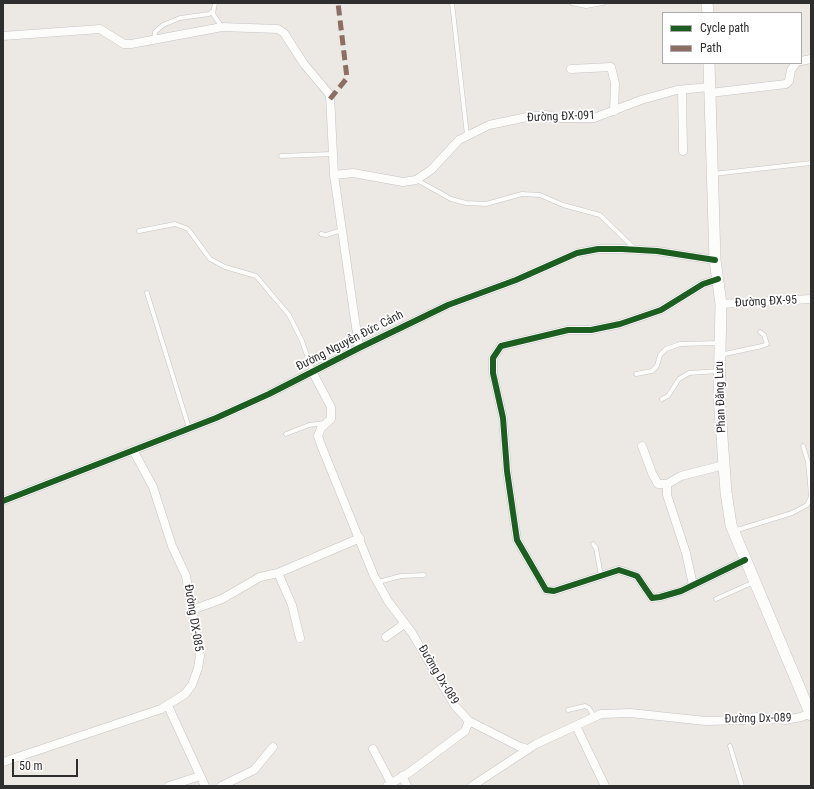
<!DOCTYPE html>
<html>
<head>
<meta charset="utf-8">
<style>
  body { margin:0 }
  #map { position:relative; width:814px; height:789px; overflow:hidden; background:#ece8e4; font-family:"Roboto Condensed",sans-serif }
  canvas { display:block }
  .frame { position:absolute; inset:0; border:4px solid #2e2e2e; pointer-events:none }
  .legend { position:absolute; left:662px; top:12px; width:140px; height:52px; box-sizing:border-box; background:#fff; border:1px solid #ababab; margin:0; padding:5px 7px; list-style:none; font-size:12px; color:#2e2e2e }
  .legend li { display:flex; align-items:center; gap:8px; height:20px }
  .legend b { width:20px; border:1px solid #ababab }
  .scale { position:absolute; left:12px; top:759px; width:66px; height:18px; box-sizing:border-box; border:2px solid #2e2e2e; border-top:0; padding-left:5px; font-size:12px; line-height:14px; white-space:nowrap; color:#2e2e2e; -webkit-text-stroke:3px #fff; paint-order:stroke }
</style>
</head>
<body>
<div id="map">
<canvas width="814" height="789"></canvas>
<div class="frame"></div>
<ul class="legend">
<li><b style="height:5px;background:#1b5e20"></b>Cycle path</li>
<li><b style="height:5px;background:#8d6e63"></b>Path</li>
</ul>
<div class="scale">50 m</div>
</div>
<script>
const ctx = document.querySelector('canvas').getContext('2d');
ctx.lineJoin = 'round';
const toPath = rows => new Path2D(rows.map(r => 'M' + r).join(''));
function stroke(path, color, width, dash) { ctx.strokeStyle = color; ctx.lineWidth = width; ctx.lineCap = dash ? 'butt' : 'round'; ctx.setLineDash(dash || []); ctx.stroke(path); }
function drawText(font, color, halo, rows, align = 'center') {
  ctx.font = font + ' "Roboto Condensed",sans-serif'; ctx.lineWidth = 3.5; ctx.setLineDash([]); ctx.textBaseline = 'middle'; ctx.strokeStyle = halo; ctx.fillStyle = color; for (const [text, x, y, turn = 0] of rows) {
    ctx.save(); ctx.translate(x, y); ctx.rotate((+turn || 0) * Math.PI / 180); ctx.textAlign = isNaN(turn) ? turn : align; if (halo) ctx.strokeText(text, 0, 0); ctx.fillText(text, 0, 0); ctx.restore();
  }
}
const service = toPath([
  [215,3,213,14,222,27],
  [452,3,467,135],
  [572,3,586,6,603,3],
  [154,40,155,32,163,25,180,18,209,14,213,11],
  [281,156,332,154],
  [713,174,811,163],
  [417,180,451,199,466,203,486,204,522,194,540,195,563,205,600,215,635,249],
  [139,231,175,224,188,229,210,259,225,267,256,276,289,315,302,341,313,373],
  [321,234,326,235,342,230],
  [147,293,189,428],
  [720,355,762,346,767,344,764,335,760,332],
  [636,374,652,371,657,366,660,355,666,349,680,344,719,343],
  [662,399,668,396,679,379,689,373,719,371],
  [286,434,309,425,325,423],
  [734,531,792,513,807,505,811,497,810,483,808,462,803,446],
  [593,544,596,548,601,576],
  [378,582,401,576,424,575],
  [716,599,754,582],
  [568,710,585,706,589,708,594,717],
  [730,746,742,786]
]);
const minor = toPath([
  [3,36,100,29,124,44,131,44,222,27,278,29,284,33,304,64,330,95,334,175,359,348],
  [801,61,811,59],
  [571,69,611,67,615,83,614,111],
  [682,90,683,151],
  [710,93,786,84,789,81,791,70,796,63],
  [334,175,353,173,403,182,416,180,431,170,459,140,489,125,527,117,546,115,559,118,594,118,641,100,677,90,710,87],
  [718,279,703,284,661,310,620,324,591,330,568,330,501,346,493,358,493,373,503,418,507,471,517,540,546,590,554,591,619,570,637,576,652,598,660,597,681,591,745,560],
  [721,304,811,299],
  [313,373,331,407,331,419,321,428,318,436,321,445,374,576,388,601,412,633,455,706,469,721,520,747,528,749],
  [642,446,652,473,658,484,667,484,681,476,724,465],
  [667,484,667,495,686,553,693,585],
  [3,501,216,418,269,394,359,348,448,305,516,280,577,253,598,249,622,249,657,251,715,260],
  [278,573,292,605,300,638],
  [192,610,222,599,260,577,278,573,360,538],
  [386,637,400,627,404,622],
  [168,706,205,786],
  [576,726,605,786],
  [373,749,391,783],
  [3,762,161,709,185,694,192,685,198,668,200,656,186,576,172,546,153,487,133,450],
  [402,776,407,786],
  [169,786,200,776],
  [221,786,254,770,273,747],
  [387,786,410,772,465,731,469,721],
  [472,786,536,744,601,714,630,713,706,721,744,720,756,717,785,720,801,717,811,713]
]);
const tertiary = toPath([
  [707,3,708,13],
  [709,63,715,260,721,304,719,396,726,492,731,525,811,715]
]);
stroke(service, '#c5c4c5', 5);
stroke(minor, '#c5c4c5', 9);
stroke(tertiary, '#c5c4c5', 12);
stroke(service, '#fcfcfb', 4);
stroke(minor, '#fcfcfb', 8);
stroke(tertiary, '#fcfcfb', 11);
stroke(toPath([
  [330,99,347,78,338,3]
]), '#8d6e63', 5, [10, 5]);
stroke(toPath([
  [718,279,703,284,661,310,620,324,591,330,568,330,501,346,493,358,493,373,503,418,507,471,517,540,546,590,554,591,619,570,637,576,652,598,660,597,681,591,745,560],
  [3,501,216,418,269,394,359,348,448,305,516,280,577,253,598,249,622,249,657,251,715,260]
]), '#1b5e20', 6);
drawText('12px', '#2e2e2e', '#fff', [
  ["Đường ĐX-091",561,117,-2],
  ["Đường ĐX-95",766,302,-3],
  ["Đường Nguyễn Đức Cảnh",350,341,-27],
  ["Phan Đăng Lưu",721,397,-92],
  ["Đường DX-085",193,618,81],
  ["Đường Dx-089",438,675,59],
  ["Đường Dx-089",758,719,-1]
]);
</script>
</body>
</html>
